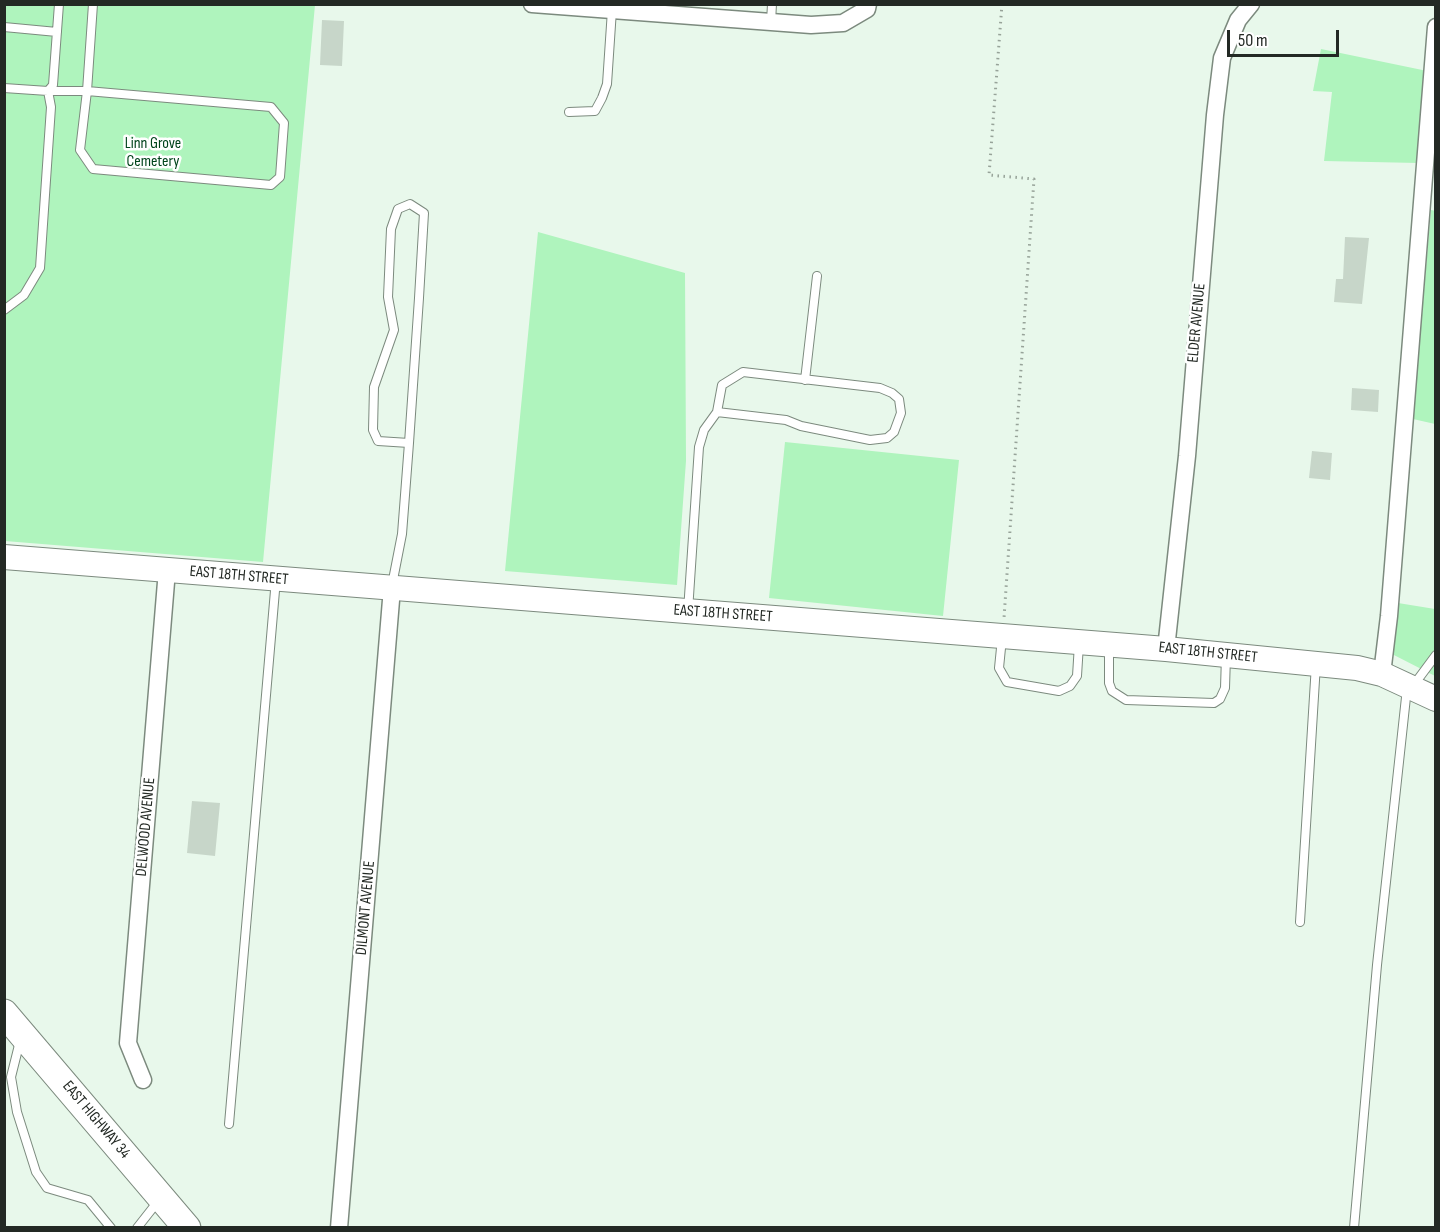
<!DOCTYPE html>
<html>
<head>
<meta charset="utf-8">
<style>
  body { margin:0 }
  #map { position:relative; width:1440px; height:1232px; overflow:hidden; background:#e8f8eb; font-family:"Sofia Sans Condensed",sans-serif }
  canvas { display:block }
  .frame { position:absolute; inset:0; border:6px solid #232924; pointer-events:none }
  .scale { position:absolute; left:1227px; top:30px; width:112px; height:27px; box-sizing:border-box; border:3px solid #232924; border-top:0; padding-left:8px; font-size:18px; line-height:21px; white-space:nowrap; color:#232924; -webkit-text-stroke:4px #fff; paint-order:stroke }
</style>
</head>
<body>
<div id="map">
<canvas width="1440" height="1232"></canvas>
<div class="frame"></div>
<div class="scale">50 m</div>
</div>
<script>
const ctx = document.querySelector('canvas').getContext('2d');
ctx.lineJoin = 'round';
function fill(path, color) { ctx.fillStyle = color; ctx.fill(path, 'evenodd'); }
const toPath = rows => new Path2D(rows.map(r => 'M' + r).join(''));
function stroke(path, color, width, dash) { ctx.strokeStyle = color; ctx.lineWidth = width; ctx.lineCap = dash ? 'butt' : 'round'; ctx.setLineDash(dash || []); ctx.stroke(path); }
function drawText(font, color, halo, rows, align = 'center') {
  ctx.font = font + ' "Sofia Sans Condensed",sans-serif'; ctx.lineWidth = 5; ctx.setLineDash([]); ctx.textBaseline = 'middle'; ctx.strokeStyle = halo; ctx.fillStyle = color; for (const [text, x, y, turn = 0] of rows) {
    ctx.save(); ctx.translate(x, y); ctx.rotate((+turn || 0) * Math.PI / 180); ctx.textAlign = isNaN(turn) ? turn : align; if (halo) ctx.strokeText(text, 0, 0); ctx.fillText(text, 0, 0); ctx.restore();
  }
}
fill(toPath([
  [4,5,315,5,263,562,5,541],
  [1321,49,1432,72,1418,163,1324,161,1332,92,1313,91],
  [1431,210,1436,211,1435,424,1413,419],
  [538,232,685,273,686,461,677,585,505,571],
  [785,442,959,460,943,616,769,598],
  [1398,603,1435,609,1435,676,1390,653]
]), '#aff4bd');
fill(toPath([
  [322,20,344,21,342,66,320,65],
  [1345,237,1369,238,1362,304,1334,302,1336,279,1343,279],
  [1352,388,1379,390,1378,412,1351,410],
  [1312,451,1332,453,1330,480,1309,478],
  [192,801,220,803,215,856,187,853]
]), '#c7d6c9');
const lane = toPath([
  [771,22,772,4],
  [4,27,57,32],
  [4,88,48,91,53,85,59,4],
  [569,112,595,111,602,98,607,84,612,10],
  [4,310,24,295,40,268,51,107,48,91,87,91,271,107,284,123,280,177,271,185,93,169,80,150,87,91,93,4],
  [805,380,817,276],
  [392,585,402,534,409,443,419,298,424,213,410,204,398,209,391,229,388,297,394,330,374,387,373,430,378,441,409,443],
  [688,611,699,447,704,430,717,412,786,420,801,426,870,440,887,438,894,432,901,413,899,399,892,393,880,388,743,372,722,385,717,412],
  [1002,638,999,668,1007,682,1059,691,1070,686,1077,676,1079,644],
  [1109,648,1109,683,1112,691,1126,700,1214,703,1220,699,1225,688,1226,656],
  [1413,686,1436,655],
  [1300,922,1316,664],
  [20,1041,11,1077,17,1112,36,1172,47,1188,88,1200,111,1228],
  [229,1124,276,579],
  [137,1228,159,1200],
  [1354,1228,1377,965,1407,688]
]);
const street = toPath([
  [532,4,811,25,843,23,867,9,868,4],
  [1166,649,1187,456,1215,115,1222,58,1238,20,1251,4],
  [1382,674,1389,616,1436,27],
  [143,1080,128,1043,167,570],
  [339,1228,392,588]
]);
const secondary = toPath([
  [4,557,1166,649,1357,668,1382,674,1436,699]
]);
const primary = toPath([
  [4,1013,187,1228]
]);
stroke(lane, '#7c8a7e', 10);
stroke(street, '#7c8a7e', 19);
stroke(secondary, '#7c8a7e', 26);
stroke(primary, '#7c8a7e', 29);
stroke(toPath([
  [1002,4,989,175,1034,179,1004,618]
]), '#97a399', 3, [1.5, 4.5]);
stroke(lane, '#fff', 8);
stroke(street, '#fff', 16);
stroke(secondary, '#fff', 24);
stroke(primary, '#fff', 27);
drawText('16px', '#00441b', '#fff', [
  ["Linn Grove",153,144],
  ["Cemetery",153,162]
]);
drawText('16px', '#232924', '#fff', [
  ["ELDER AVENUE",1197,323,-85],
  ["EAST 18TH STREET",239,576,5],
  ["EAST 18TH STREET",723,614,4],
  ["EAST 18TH STREET",1208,653,6],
  ["DELWOOD AVENUE",146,827,-85],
  ["DILMONT AVENUE",366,908,-85],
  ["EAST HIGHWAY 34",96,1120,50]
]);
</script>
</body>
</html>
